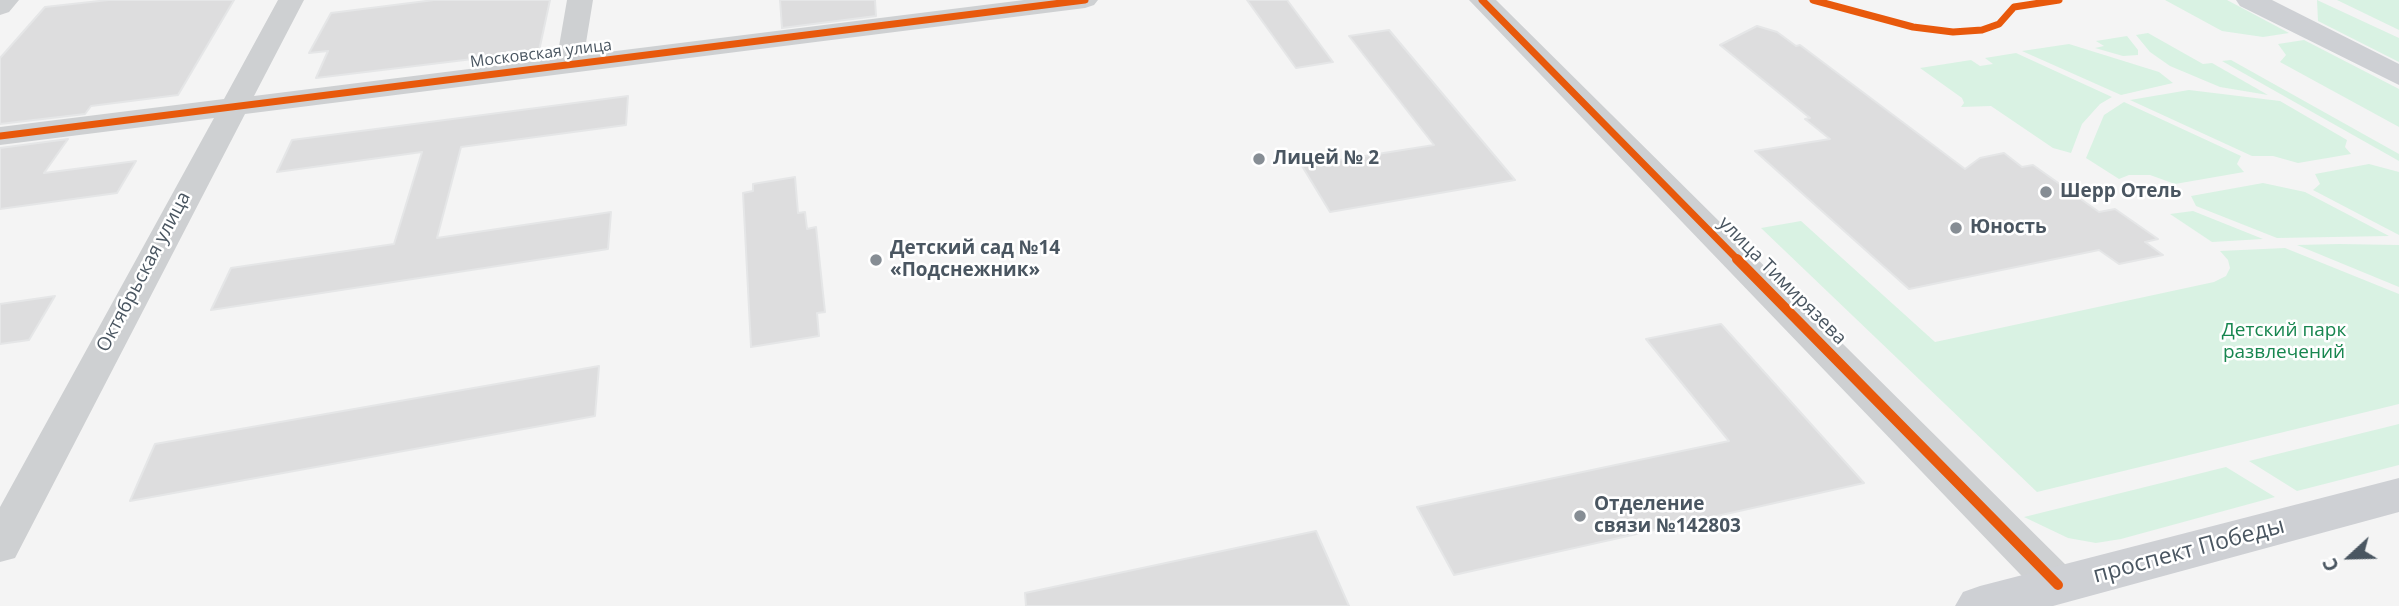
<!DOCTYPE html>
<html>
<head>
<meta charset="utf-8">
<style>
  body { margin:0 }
  #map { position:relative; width:2399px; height:606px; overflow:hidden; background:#f4f4f4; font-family:"Open Sans",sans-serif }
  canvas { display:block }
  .north { position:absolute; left:2315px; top:522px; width:70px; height:70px; -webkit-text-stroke:5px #fff; paint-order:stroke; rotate:248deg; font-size:19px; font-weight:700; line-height:28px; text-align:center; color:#4a5661 }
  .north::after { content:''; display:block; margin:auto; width:24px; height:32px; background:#4a5661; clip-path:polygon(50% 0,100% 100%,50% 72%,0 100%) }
</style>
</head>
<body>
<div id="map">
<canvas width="2399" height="606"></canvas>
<div class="north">С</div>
</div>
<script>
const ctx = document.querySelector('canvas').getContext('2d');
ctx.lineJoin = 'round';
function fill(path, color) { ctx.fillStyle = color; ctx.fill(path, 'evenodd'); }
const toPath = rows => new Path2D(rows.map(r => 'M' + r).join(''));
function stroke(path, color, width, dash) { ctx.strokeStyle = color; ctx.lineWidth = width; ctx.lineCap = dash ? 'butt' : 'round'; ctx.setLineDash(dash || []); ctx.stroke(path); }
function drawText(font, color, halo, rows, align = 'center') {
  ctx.font = font + ' "Open Sans",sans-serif'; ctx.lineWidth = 5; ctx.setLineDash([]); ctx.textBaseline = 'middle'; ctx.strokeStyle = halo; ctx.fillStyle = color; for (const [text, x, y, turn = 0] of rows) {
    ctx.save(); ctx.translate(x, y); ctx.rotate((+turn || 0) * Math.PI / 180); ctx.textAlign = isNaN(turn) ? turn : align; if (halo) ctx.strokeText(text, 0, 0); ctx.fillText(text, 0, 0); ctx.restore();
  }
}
fill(toPath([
  [2165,0,2227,0,2289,33,2263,37,2222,31],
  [2317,0,2399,38,2399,62,2318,21],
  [2337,0,2399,0,2399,30],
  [2148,33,2203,64,2212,63,2268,95,2220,87,2170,66,2150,52,2136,35],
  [2127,36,2138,50,2138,55,2123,56,2095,48,2104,46,2096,41],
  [2304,40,2399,89,2399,127,2280,62,2286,55,2278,44],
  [2069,44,2159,72,2173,83,2121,95,2022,51],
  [2016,53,2112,97,2100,104,2082,124,2071,153,2053,148,1991,106,1961,107,1964,103,1962,98,1920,68,1971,60,1980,66,1993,64,1985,58],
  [2231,60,2399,154,2399,161,2222,61],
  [2189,90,2280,101,2347,140,2345,147,2351,154,2298,163,2273,156,2252,156,2130,100],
  [2124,102,2241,156,2237,164,2244,172,2175,184,2150,175,2129,175,2119,179,2086,158,2104,115],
  [2369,164,2399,172,2399,235,2313,190,2320,184,2315,174],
  [2263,183,2305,192,2389,236,2277,238,2196,206,2191,196],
  [2193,211,2263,239,2212,242,2170,214],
  [1801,221,1935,342,2214,282,2226,276,2230,268,2228,260,2220,251,2285,248,2399,294,2399,404,2037,492,1761,228],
  [2339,244,2399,245,2399,287,2297,245],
  [2399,424,2399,465,2297,491,2249,461],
  [2226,467,2275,497,2121,539,2096,543,2068,538,2024,517]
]), '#d9f2e3');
const building = toPath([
  [108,0,234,0,178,95,91,106,85,114,0,124,0,58,45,7,108,0],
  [434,0,550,0,539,51,316,78,328,51,309,53,331,13,434,0],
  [780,0,875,0,876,16,782,28,780,0],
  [1247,0,1287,0,1333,62,1296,68,1247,0],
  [1757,26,1777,32,1796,46,1800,45,1965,169,1980,158,2004,153,2022,167,2033,165,2099,212,2115,209,2158,239,2145,242,2163,255,2119,264,2099,250,1909,289,1755,151,1830,139,1805,119,1810,118,1720,45,1757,26],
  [1389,30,1515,180,1330,212,1302,166,1434,145,1349,36,1389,30],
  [628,96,626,125,461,147,437,238,611,212,608,249,211,310,231,268,394,244,422,152,277,172,292,140,628,96],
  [68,139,44,173,136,161,117,193,0,209,0,148,68,139],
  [795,177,798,213,805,212,807,229,816,227,825,312,817,313,819,336,751,347,743,193,753,191,753,184,795,177],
  [55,296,29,340,0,344,0,304,55,296],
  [1721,324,1864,483,1454,575,1417,507,1729,441,1646,339,1721,324],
  [599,366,595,416,130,501,155,444,599,366],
  [1316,531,1349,606,1026,606,1025,593,1316,531]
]);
fill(building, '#ddddde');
stroke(building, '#e5e6e7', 2);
fill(toPath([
  [0,0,19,0,9,12,0,15,0,0],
  [278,0,304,0,254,96,557,58,567,0,593,0,584,55,1024,0,1098,0,1094,5,1085,8,245,114,15,558,0,562,0,507,214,118,0,145,0,127,224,99,278,0],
  [1469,0,1496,0,2074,573,2080,585,2074,597,2058,602,2042,597,1469,0]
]), '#ced0d2');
fill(toPath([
  [2236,0,2272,0,2399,64,2399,85,2240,6,2236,0],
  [2399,478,2399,512,2053,606,1955,606,1963,592,1980,586,2399,478]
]), '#ced0d4');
stroke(toPath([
  [1482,0,1739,261],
  [1813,0,1913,27,1953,32,1982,30,1999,24,2014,7,2059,0],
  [0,136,1085,0]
]), '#e8590c', 7);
stroke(toPath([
  [1737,259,2058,585]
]), '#e8590c', 10);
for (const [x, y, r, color] of [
  [1259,159,7,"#868d94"],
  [2046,192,7,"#868d94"],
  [1956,228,7,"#868d94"],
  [876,260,7,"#868d94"],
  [1580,516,7,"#868d94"]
]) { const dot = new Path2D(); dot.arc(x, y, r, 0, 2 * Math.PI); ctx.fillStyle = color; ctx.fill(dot); stroke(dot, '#fff', 2.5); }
drawText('16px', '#4a5661', '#fff', [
  ["Московская улица",541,54,-7]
]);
drawText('bold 19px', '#4a5661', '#fff', [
  ["Лицей № 2",1273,159],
  ["Шерр Отель",2060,192],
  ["Юность",1970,228],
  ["Детский сад №14",890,249],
  ["«Подснежник»",890,271],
  ["Отделение",1594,505],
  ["связи №142803",1594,527]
], 'left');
drawText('19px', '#4a5661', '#fff', [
  ["Октябрьская улица",144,272,-62],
  ["улица Тимирязева",1782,281,45]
]);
drawText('19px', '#17864f', '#fff', [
  ["Детский парк",2284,331],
  ["развлечений",2284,353]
]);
drawText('23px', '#4a5661', '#fff', [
  ["проспект Победы",2189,551,-15]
]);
</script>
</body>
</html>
